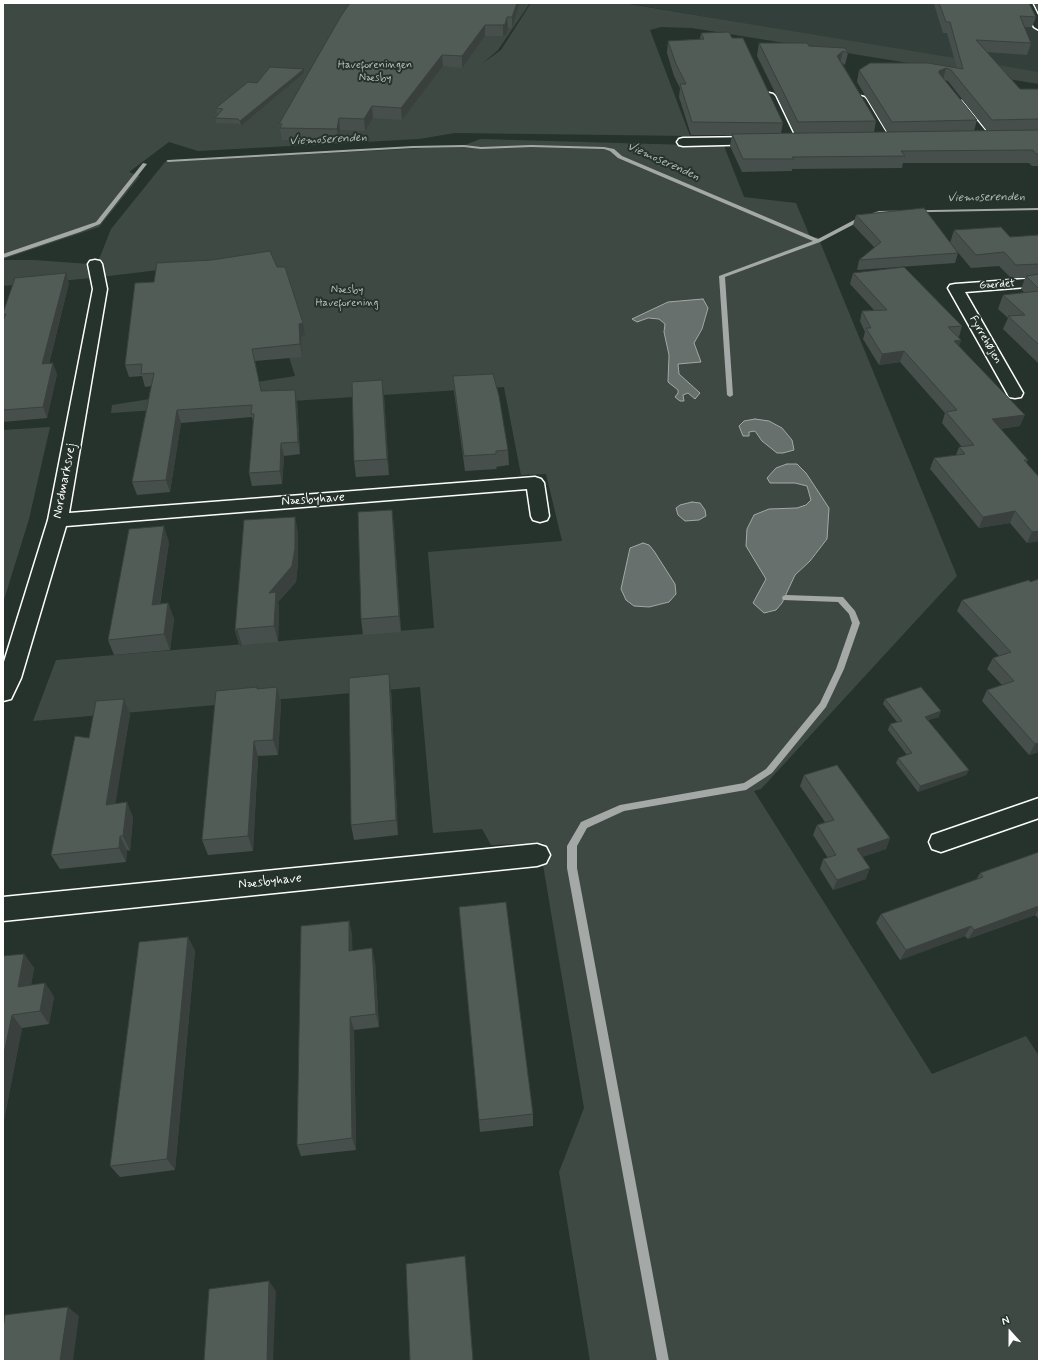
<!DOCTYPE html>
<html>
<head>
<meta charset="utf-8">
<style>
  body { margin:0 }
  #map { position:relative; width:1042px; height:1364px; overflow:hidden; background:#26332d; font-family:Mynerve,sans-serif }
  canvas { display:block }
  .frame { position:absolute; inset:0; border:4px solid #fff; pointer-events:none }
  .north { position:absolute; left:990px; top:1312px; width:40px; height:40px; -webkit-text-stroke:3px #26332d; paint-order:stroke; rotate:339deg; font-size:11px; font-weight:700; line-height:16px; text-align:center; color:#fff }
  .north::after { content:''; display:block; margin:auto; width:14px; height:18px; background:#fff; clip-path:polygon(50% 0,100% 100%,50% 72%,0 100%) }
</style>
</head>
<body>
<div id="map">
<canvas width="1042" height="1364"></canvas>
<div class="frame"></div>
<div class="north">N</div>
</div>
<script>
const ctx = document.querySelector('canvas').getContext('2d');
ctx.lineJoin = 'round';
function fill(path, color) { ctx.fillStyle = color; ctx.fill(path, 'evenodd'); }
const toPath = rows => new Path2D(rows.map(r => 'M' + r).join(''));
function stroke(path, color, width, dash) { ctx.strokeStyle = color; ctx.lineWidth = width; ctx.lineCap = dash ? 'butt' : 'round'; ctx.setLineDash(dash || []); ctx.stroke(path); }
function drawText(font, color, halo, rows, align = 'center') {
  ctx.font = font + ' Mynerve,sans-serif'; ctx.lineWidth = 4; ctx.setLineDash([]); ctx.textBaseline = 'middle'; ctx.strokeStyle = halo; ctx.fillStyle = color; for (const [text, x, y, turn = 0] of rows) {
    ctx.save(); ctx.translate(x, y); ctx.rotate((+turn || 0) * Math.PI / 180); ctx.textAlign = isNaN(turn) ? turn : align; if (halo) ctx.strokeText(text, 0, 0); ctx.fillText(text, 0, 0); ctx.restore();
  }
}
fill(toPath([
  [626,3,1039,3,1039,74]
]), '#333f3a');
fill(toPath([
  [3,3,530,3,498,50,483,63,501,50,531,3,623,3,1039,72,1039,84,692,28,661,27,650,30,690,136,455,133,419,139,198,151,169,142,129,172,140,176,99,227,3,259],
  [480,139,724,146,744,197,796,203,811,239,818,237,957,576,761,789,754,791,932,1074,1026,1036,1039,1056,1039,1361,590,1361,559,1172,584,1108,543,865,544,843,491,845,482,829,433,833,420,687,33,721,56,660,434,628,428,552,562,541,546,474,521,475,504,387,111,413,112,405,295,376,258,258,92,278,3,286,3,260,34,260,89,264,92,277,111,229,165,162,424,148,460,147],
  [668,302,708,308,702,330,694,343,698,353,678,364,679,374,699,393,688,393,683,395,684,400,678,393,668,360,669,355,664,332,665,324,659,319,633,319],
  [739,426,782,428,792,440,794,450,757,433,755,431,749,432],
  [806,473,827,539,810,561,795,575,782,603,753,603,766,579,747,529,755,515,769,509,797,508,807,505,811,500,807,486,795,483,770,483],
  [630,548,676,594,669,602,649,607,641,607,621,589],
  [50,427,29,519,3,603,3,430]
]), '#3e4944');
const water = toPath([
  [703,299,708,308,702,329,694,343,701,362,678,364,679,374,700,393,695,399,688,393,683,395,684,401,680,401,675,397,678,393,678,390,668,382,669,355,664,332,665,324,659,319,648,318,637,322,632,319,668,302,703,299],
  [755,419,769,421,782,428,792,440,794,450,783,453,777,453,762,441,755,431,749,432,749,436,743,436,739,426,744,421,755,419],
  [787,464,797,464,806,473,829,508,827,539,810,561,795,575,782,603,776,610,764,613,753,603,766,579,746,546,747,529,754,515,769,509,797,508,806,505,811,500,807,486,795,483,770,483,767,478,776,468,787,464],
  [692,502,700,503,705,510,706,516,699,520,685,521,678,515,676,508,680,505,692,502],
  [643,543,649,545,654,551,675,584,676,594,669,602,649,607,634,606,626,600,621,589,630,548,643,543]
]);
fill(water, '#67706c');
stroke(water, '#a4a9a7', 1);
fill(toPath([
  [464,145,481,147,531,145,604,147,614,149,622,156,818,239,858,218,879,211,1039,208,1039,210,880,213,862,220,820,242,725,277,733,395,730,397,727,395,719,276,813,241,618,158,610,151,604,149,531,147,481,149,464,147,413,148,168,162,166,161,168,160,413,146,464,145],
  [143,163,147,164,100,224,80,232,3,258,3,254,96,222,143,163],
  [786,595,843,597,855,611,860,623,844,669,826,707,772,773,746,790,624,811,587,828,577,846,577,868,669,1361,657,1361,567,868,567,846,581,822,620,805,744,783,766,769,820,703,836,669,852,623,849,614,838,602,783,600,782,598,783,596,786,595]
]), '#a4a9a7');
const minor = toPath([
  [1022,3,1032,3,1039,17,1039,30,1034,27,1022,3],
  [769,93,773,94,775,96,796,140,794,143,790,144,786,143,784,140,763,96,765,94,769,93],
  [860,96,864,97,866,99,890,139,888,142,880,142,878,139,854,99,856,97,860,96],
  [957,100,961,101,989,135,991,138,989,141,981,141,953,105,951,103,953,101,957,100],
  [760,137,764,138,766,141,764,144,683,146,679,145,677,142,679,139,683,138,760,137],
  [95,260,100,261,102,264,107,289,69,513,535,477,541,479,544,483,549,516,547,520,540,522,533,520,531,516,527,489,66,526,21,678,11,699,3,701,3,665,48,520,93,289,88,264,90,261,95,260],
  [1039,278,1039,286,965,292,1023,393,1021,397,1015,398,1009,397,1007,393,948,288,950,285,955,284,1039,278],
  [1039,798,1039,818,941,852,932,849,929,842,932,835,1039,798],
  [537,844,546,847,550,855,546,863,537,866,3,921,3,897,537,844]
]);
stroke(minor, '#fff', 3);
fill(minor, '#26332d');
fill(toPath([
  [520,3,512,28,508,28,506,35,503,36,485,36,462,68,443,66,402,120,373,118,365,131,340,130,339,142,282,140,279,124],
  [920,3,1029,3,1036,17,1032,27,1024,27,1031,43,1027,55,986,52,1020,89,1039,89,1039,166,1032,166,1029,163,903,163,902,168,792,169,792,171,742,172,730,146,732,135,691,135,679,97,680,88,674,76,667,53,668,41,700,39,701,33,732,38,783,123,781,133,795,133,757,56,759,43,845,48,848,53,845,65,842,63,876,121,874,132,887,132,857,82,859,70,957,68,947,33,943,33,934,4],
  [944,80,948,81,987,131,974,131,977,120],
  [1034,3,1039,3,1039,14],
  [304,69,304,73,241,126,239,124,216,123,215,118,219,113,217,113,216,108,257,83],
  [856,215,950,243,954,230,1010,237,1039,235,1039,363,1038,363,1003,329,1008,318,998,309,1003,295,1025,293,1021,289,1025,278,1011,278,999,266,971,268,955,249,958,253,955,263,857,270,859,260,875,248,853,225],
  [853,273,962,326,959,337,958,337,961,340,959,346,1020,426,1000,429,1028,460,1026,463,1039,541,1027,543,1010,523,979,528,930,469,934,458,956,455,959,447,962,447,942,423,945,413,900,362,879,365,863,339,865,332,860,321,862,311,874,310,850,284],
  [69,283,49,364,57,374,47,418,3,422,3,321,4,318,3,313],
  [135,283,305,335,301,336,302,357,255,361,261,391,295,390,297,402,300,454,284,456,282,484,252,486,249,473,253,422,252,417,181,423,170,492,137,495,132,482,151,386,145,387,142,376,129,377,125,365],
  [453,376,508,450,509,465,496,467,497,469,465,471,454,391],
  [382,380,384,396,389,475,356,477,354,461],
  [392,510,394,526,401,632,363,635,361,619],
  [298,532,298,564,296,582,278,602,279,608,278,642,242,645,240,647,235,631],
  [169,542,160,604,168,603,174,619,170,650,114,655,108,640],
  [1030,582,1039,752,1029,755,982,701,987,690,1002,685,987,669,993,658,999,656,957,611,962,600],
  [277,687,281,703,278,755,258,756,253,851,208,855,202,840,257,689],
  [391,690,398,835,354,840,351,825],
  [124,699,130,714,115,804,133,817,130,851,127,850,126,862,60,869,51,855,89,738],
  [885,699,939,717,928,720,969,770,966,775,918,792,896,763,898,758,907,755,888,730,890,724,897,722,883,704],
  [804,775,890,838,886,849,862,857,866,879,833,890,820,869,823,859,828,858,813,835,817,825,825,822,800,786],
  [1039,852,1039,919,1035,915,968,939,965,936,900,960,876,923,881,914,976,880,980,873],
  [459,907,533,1114,533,1126,480,1132],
  [349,921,352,935,352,950,375,962,379,1027,354,1030,356,1150,301,1156,297,1145],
  [188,937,195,951,175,1170,120,1177,110,1166],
  [24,954,34,968,31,985,45,983,54,997,49,1024,22,1028,3,1125,3,956]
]), '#464f4b');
fill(toPath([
  [517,3,520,3,512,28,512,17],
  [507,17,508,28,506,35,503,36,503,25],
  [485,25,485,36,462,68,462,56],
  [843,51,840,63,837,56],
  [442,55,443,66,402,120,401,108],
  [946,68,943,80,936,83,939,71],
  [304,69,304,73,241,126,240,121],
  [372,106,373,118,365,131,364,119],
  [339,118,340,130,339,142,337,129],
  [66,273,69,283,46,375,42,364],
  [303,323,305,335,301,336,302,357,300,344,299,324],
  [961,340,957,351,954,341],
  [904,351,900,362,879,365,882,354],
  [53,363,57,374,47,418,43,407],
  [382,380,384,396,389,475,387,459],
  [295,390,297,402,300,454,298,442],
  [177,410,181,423,170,492,166,480],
  [1025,415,1020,426,987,430,992,419],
  [281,443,284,456,282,484,280,471],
  [392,510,394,526,401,632,399,616],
  [1015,511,1010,523,979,528,983,517],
  [295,517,298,532,298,564,296,582,278,602,279,608,278,642,274,626,269,593],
  [164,526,169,542,157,621,152,605],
  [1039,531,1039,541,1027,543,1032,532],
  [168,603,174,619,170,650,164,634],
  [237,629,242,645,240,647,235,631],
  [389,674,391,690,398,835,396,820],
  [277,687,281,703,278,755,273,740],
  [124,699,130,714,113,819,106,805],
  [941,711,939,717,923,722,925,717],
  [254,741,258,756,253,851,248,836],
  [1039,743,1039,752,1029,755,1035,744],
  [969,770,966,775,918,792,920,786],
  [127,802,133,817,130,851,123,836],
  [120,836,127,850,126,862,119,848],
  [890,838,886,849,853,860,857,849],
  [870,868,866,879,833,890,837,880],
  [1039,906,1039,909,1035,915,968,939,974,930],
  [349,921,352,935,353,964,349,951],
  [971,926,965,936,900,960,906,950],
  [188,937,195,951,175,1170,167,1159],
  [372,948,375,962,379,1027,376,1014],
  [24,954,34,968,28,1000,18,987],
  [45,983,54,997,49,1024,40,1011],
  [12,1015,22,1028,3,1125,3,1058],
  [350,1017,354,1030,356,1150,352,1138],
  [465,1256,466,1266,473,1361],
  [269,1281,276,1291,273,1361,267,1361],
  [68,1307,79,1316,73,1361,60,1361]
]), '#39403d');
const building = toPath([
  [350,3,517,3,512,17,507,17,505,24,503,25,485,25,462,56,442,55,401,108,372,106,364,119,339,118,337,129,280,128,282,124,279,124,341,16,350,3],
  [939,3,1029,3,1036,17,1020,16,1031,43,976,40,1020,89,1039,89,1039,119,992,120,951,70,946,68,939,71,939,73,977,120,892,122,859,70,870,63,928,63,963,69,950,22,946,22,939,3],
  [729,32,732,38,743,38,783,123,692,122,680,84,686,84,676,64,668,41,704,39,701,33,729,32],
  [759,43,807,43,809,46,845,48,848,53,843,51,837,56,876,121,798,122,759,43],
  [270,67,304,69,240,121,238,119,215,118,223,109,216,108,248,82,257,83,270,67],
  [1039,130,1039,154,1036,154,1033,150,901,151,905,156,792,157,794,159,743,159,732,134,1039,130],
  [924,208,958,253,859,260,881,242,856,215,924,208],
  [1001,227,1010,237,1039,235,1039,264,1016,265,1004,252,976,255,954,230,1001,227],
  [270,251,277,267,285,267,303,323,299,324,300,344,252,349,261,391,295,390,298,442,281,443,280,471,249,473,254,414,251,414,252,405,177,410,166,480,132,482,154,373,141,374,142,364,125,365,135,283,154,282,157,263,212,260,270,251],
  [904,267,962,326,948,327,961,340,954,341,1025,415,992,419,1028,460,1024,460,1039,477,1039,531,1032,532,1015,511,983,517,934,458,965,454,959,447,974,445,946,412,957,410,904,351,882,354,866,328,871,328,862,311,887,310,853,273,904,267],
  [66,273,42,364,53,363,43,407,3,410,3,321,6,314,3,314,3,313,15,278,66,273],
  [1039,274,1039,289,1026,276,1039,274],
  [1039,291,1039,345,1008,316,1025,315,1003,295,1039,291],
  [493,374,499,396,508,450,496,451,496,454,464,456,453,376,493,374],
  [382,380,387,459,354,461,352,382,382,380],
  [392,510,399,616,361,619,358,512,392,510],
  [295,517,295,548,292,566,269,593,276,592,274,626,237,629,235,631,244,520,295,517],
  [164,526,152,605,168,603,164,634,108,640,129,529,164,526],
  [1039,579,1039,743,1035,744,987,690,1014,681,993,658,1011,652,962,600,1029,580,1030,582,1039,579],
  [389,674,396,820,351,825,349,678,389,674],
  [257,687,257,689,277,687,273,740,254,741,248,836,202,840,216,691,257,687],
  [921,687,941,711,925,717,969,770,920,786,898,758,912,753,890,724,902,721,885,699,921,687],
  [124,699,106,805,127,802,123,836,120,836,119,848,51,855,75,736,89,738,96,701,124,699],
  [837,765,890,838,857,849,870,868,837,880,823,859,836,855,817,825,834,820,804,775,837,765],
  [1039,852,1039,906,974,930,971,926,906,950,881,914,983,877,980,873,1039,852],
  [506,902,533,1114,479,1120,459,907,506,902],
  [349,921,349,951,372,948,376,1014,350,1017,352,1138,297,1145,301,926,349,921],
  [188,937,167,1159,110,1166,139,942,188,937],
  [24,954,18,987,45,983,40,1011,12,1015,3,1058,3,956,24,954],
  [465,1256,473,1361,410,1361,406,1264,465,1256],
  [269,1281,267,1361,204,1361,209,1289,269,1281],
  [68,1307,60,1361,3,1361,3,1329,5,1315,68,1307]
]);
fill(building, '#515c57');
stroke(building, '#39403d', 1);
drawText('11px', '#bbbfbe', '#26332d', [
  ["Haveforeningen",375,66],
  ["Næsby",375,79],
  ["Næsby",347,291],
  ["Haveforening",347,304]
]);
drawText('11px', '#fff', '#26332d', [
  ["Gærdet",997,285,-4],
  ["Fyrrehøjen",985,340,60]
]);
drawText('italic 12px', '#b3b8b6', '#26332d', [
  ["Viemoserenden",328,140,-3],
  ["Viemoserenden",663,162,24],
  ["Viemoserenden",986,198,-1]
]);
drawText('13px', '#fff', '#26332d', [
  ["Nordmarksvej",65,481,-79],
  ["Næsbyhave",313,500,-4],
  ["Næsbyhave",270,882,-6]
]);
</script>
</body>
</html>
